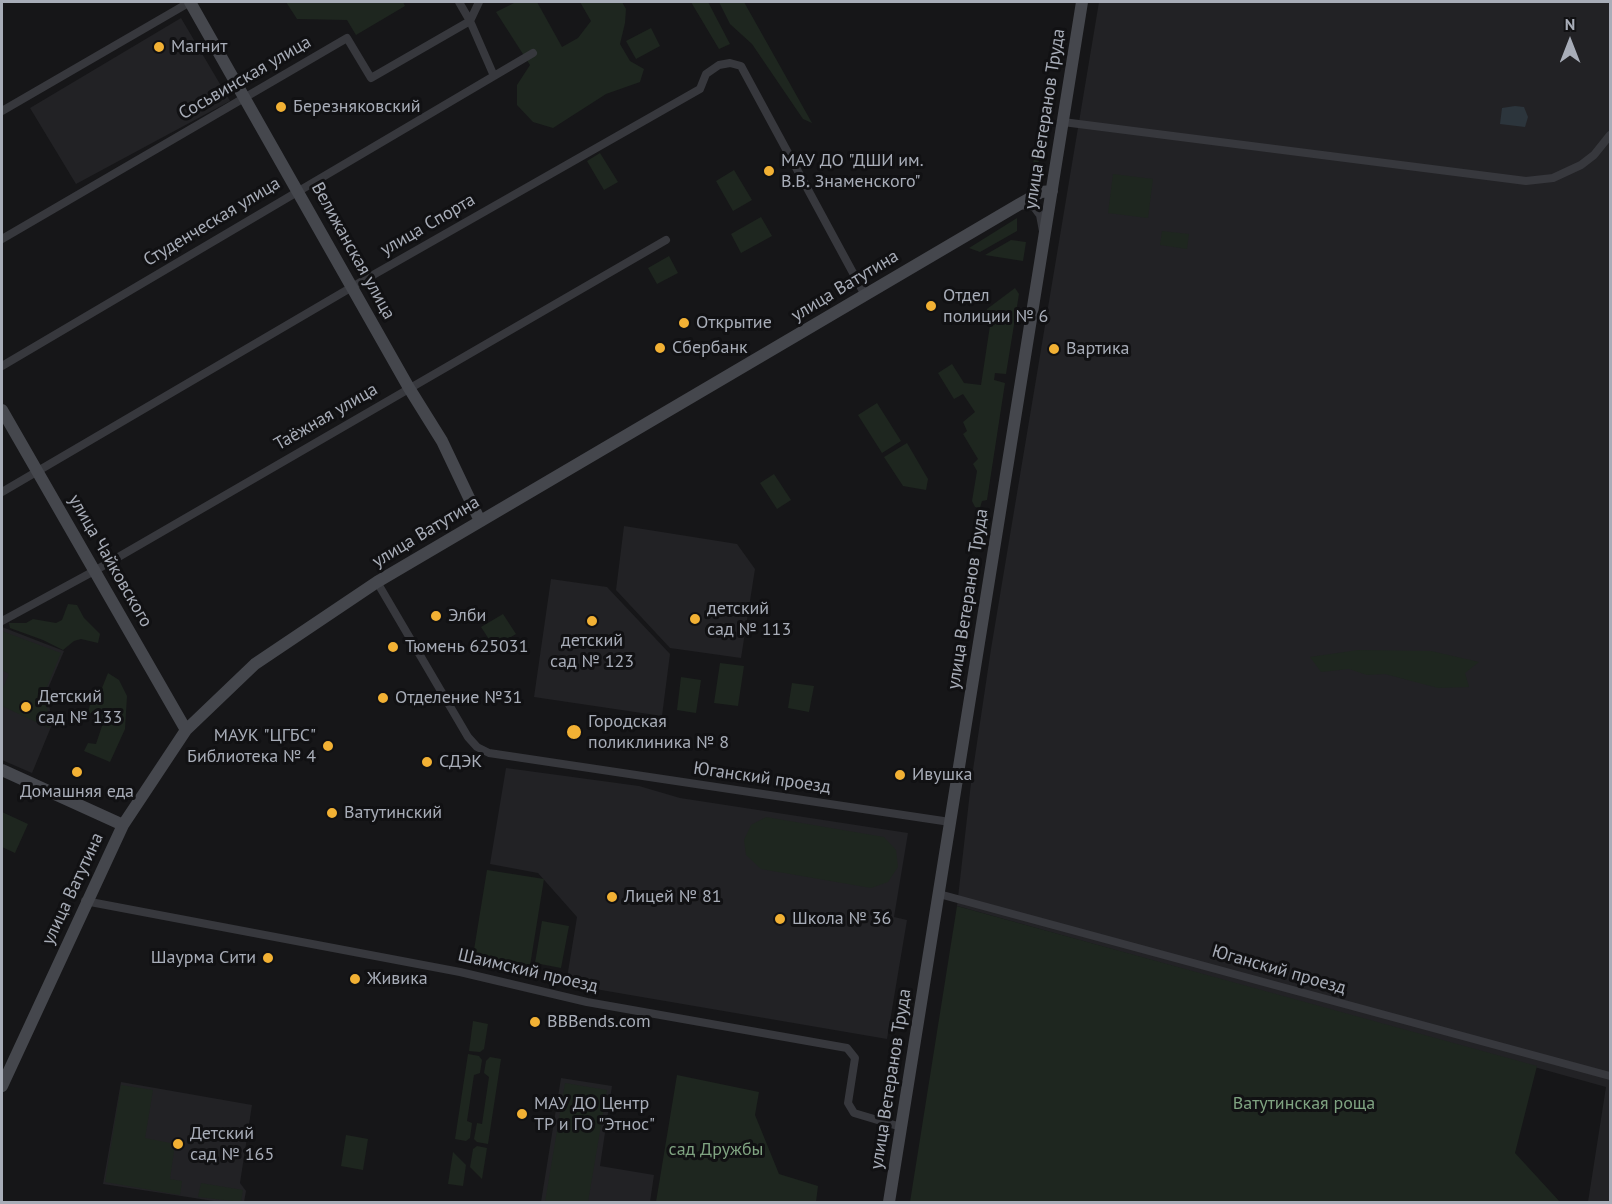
<!DOCTYPE html>
<html>
<head>
<meta charset="utf-8">
<style>
  body { margin:0 }
  #map { position:relative; width:1612px; height:1204px; overflow:hidden; background:#161618; font-family:"PT Sans",sans-serif }
  canvas { display:block }
  .frame { position:absolute; inset:0; border:3px solid #a8adb8; pointer-events:none }
  .north { position:absolute; left:1540px; top:12px; width:60px; height:60px; -webkit-text-stroke:4px #111113; paint-order:stroke; rotate:0deg; font-size:16px; font-weight:700; line-height:24px; text-align:center; color:#a8adb8 }
  .north::after { content:''; display:block; margin:auto; width:21px; height:27px; background:#a8adb8; clip-path:polygon(50% 0,100% 100%,50% 72%,0 100%) }
</style>
</head>
<body>
<div id="map">
<canvas width="1612" height="1204"></canvas>
<div class="frame"></div>
<div class="north">N</div>
</div>
<script>
const ctx = document.querySelector('canvas').getContext('2d');
ctx.lineJoin = 'round';
function fill(path, color) { ctx.fillStyle = color; ctx.fill(path, 'evenodd'); }
const toPath = rows => new Path2D(rows.map(r => 'M' + r).join(''));
function stroke(path, color, width, dash) { ctx.strokeStyle = color; ctx.lineWidth = width; ctx.lineCap = dash ? 'butt' : 'round'; ctx.setLineDash(dash || []); ctx.stroke(path); }
function drawText(font, color, halo, rows, align = 'center') {
  ctx.font = font + ' "PT Sans",sans-serif'; ctx.lineWidth = 6; ctx.setLineDash([]); ctx.textBaseline = 'middle'; ctx.strokeStyle = halo; ctx.fillStyle = color; for (const [text, x, y, turn = 0] of rows) {
    ctx.save(); ctx.translate(x, y); ctx.rotate((+turn || 0) * Math.PI / 180); ctx.textAlign = isNaN(turn) ? turn : align; if (halo) ctx.strokeText(text, 0, 0); ctx.fillText(text, 0, 0); ctx.restore();
  }
}
fill(toPath([
  [1099,2,1610,2,1610,1202,1588,1202,1606,1087,957,906,971,783,991,649],
  [181,18,230,101,76,184,30,108],
  [624,526,737,544,755,569,741,658,670,648,616,590],
  [551,579,607,587,670,654,662,716,534,697],
  [2,627,64,651,46,693,53,722,32,773,2,760],
  [506,768,639,786,680,798,908,833,894,917,907,920,887,1039,566,984,577,917,538,873,490,864],
  [561,1078,612,1086,600,1166,654,1175,650,1202,541,1202],
  [121,1082,252,1105,240,1183,246,1191,244,1202,220,1202,103,1184]
]), '#222225');
fill(toPath([
  [286,2,403,2,405,6,356,35,347,20,297,19],
  [516,2,537,2,562,47,578,38,591,21,580,2,622,2,626,9,625,23,620,44,630,61,644,69,640,82,606,94,553,128,533,122,517,105,517,85,530,65,496,12],
  [691,2,708,2,730,44,719,49],
  [719,2,744,2,812,123,803,119,752,44,730,24],
  [651,28,660,46,636,59,626,41],
  [1044,86,1050,88,1039,161,1031,179],
  [600,153,618,182,604,190,587,161],
  [734,170,752,200,733,211,716,181],
  [1113,174,1153,179,1148,218,1108,213],
  [761,217,772,236,741,253,731,234],
  [1017,218,1017,231,980,252,969,248],
  [1162,231,1189,234,1187,249,1160,245],
  [1011,240,1026,242,1023,261,985,255],
  [669,256,678,273,657,284,648,268],
  [1015,288,1019,294,1006,374,995,373,994,380,1005,383,987,500,982,501,980,508,975,507,972,501,977,471,973,464,978,459,963,434,967,431,963,422,975,412,963,394,954,399,938,373,952,364,964,383,981,385,991,319,986,314,987,309],
  [877,403,901,441,882,453,858,415],
  [907,443,928,479,926,490,903,486,884,457],
  [774,474,791,500,777,509,760,483],
  [68,604,77,605,84,618,100,634,98,643,81,639,74,641,63,650,43,640,10,628,9,623,26,623,33,619,56,623,62,620],
  [503,614,516,634,494,647,481,627],
  [2,631,61,653,44,694,50,722,49,728,2,706,2,690,9,674,2,670],
  [1358,650,1431,651,1479,662,1465,673,1469,687,1438,688,1385,674,1367,675,1349,669,1321,672,1310,657],
  [720,663,744,666,738,706,714,703],
  [108,673,119,680,127,696,125,729,110,762,84,751,88,743,96,744,104,720,88,712,92,698,98,698],
  [681,677,701,680,696,713,677,710],
  [792,683,814,686,809,712,788,708],
  [2,812,28,824,15,853,2,847],
  [766,817,884,837,896,850,898,867,888,882,871,888,761,869,746,855,744,840,751,825],
  [487,870,544,879,529,972,472,962],
  [957,906,1537,1066,1515,1153,1560,1202,910,1202],
  [542,921,569,926,561,968,535,963],
  [473,1021,488,1024,484,1049,480,1052,469,1051],
  [468,1054,479,1056,482,1060,480,1073,474,1075,467,1121,472,1123,470,1138,466,1141,455,1139],
  [490,1057,501,1059,488,1144,477,1142,474,1139,477,1123,482,1124,489,1077,484,1073,486,1061],
  [677,1075,759,1092,755,1115,779,1174,818,1186,816,1202,656,1202],
  [565,1083,607,1090,588,1202,545,1202],
  [121,1085,153,1090,145,1138,175,1144,170,1179,182,1181,180,1195,105,1182],
  [346,1135,368,1139,363,1170,341,1166],
  [477,1146,487,1148,482,1179,470,1167,473,1149],
  [453,1152,466,1165,463,1186,448,1184],
  [201,1183,243,1190,241,1202,198,1197]
]), '#1e261f');
fill(toPath([
  [1515,106,1524,107,1528,117,1525,127,1500,124,1502,108]
]), '#2c353c');
stroke(toPath([
  [459,2,470,21,494,76],
  [2,111,190,2],
  [1063,122,1526,181,1553,178,1581,165,1594,155,1610,135],
  [1019,205,1034,207,1040,215,1043,231],
  [2,239,347,38,371,78,470,21,479,2],
  [2,366,533,53],
  [2,492,352,287,700,89,706,74,719,65,730,63,741,66,865,295],
  [377,582,468,737,477,747,489,753,950,822],
  [2,621,96,570,666,240],
  [939,894,1610,1076],
  [85,901,460,972,587,1002,847,1048,855,1058,848,1103,854,1113,901,1127]
]), '#37383d', 8);
stroke(toPath([
  [190,2,409,388,442,441,480,521],
  [2,410,186,730],
  [2,770,123,825],
  [2,1086,123,825,186,730,255,664,377,582,1018,205,1041,192,1052,191],
  [889,1202,1082,2]
]), '#45474d', 12);
for (const [x, y, r, color] of [
  [159,47,6,"#f2b134"],
  [281,107,6,"#f2b134"],
  [769,171,6,"#f2b134"],
  [931,306,6,"#f2b134"],
  [684,323,6,"#f2b134"],
  [660,348,6,"#f2b134"],
  [1054,349,6,"#f2b134"],
  [436,616,6,"#f2b134"],
  [695,619,6,"#f2b134"],
  [592,621,6,"#f2b134"],
  [393,647,6,"#f2b134"],
  [383,698,6,"#f2b134"],
  [26,707,6,"#f2b134"],
  [574,732,8,"#f2b134"],
  [328,746,6,"#f2b134"],
  [427,762,6,"#f2b134"],
  [77,772,6,"#f2b134"],
  [900,775,6,"#f2b134"],
  [332,813,6,"#f2b134"],
  [612,897,6,"#f2b134"],
  [780,919,6,"#f2b134"],
  [268,958,6,"#f2b134"],
  [355,979,6,"#f2b134"],
  [535,1022,6,"#f2b134"],
  [522,1114,6,"#f2b134"],
  [178,1144,6,"#f2b134"]
]) { const dot = new Path2D(); dot.arc(x, y, r, 0, 2 * Math.PI); ctx.fillStyle = color; ctx.fill(dot); stroke(dot, '#111113', 2); }
drawText('18px', '#a8adb8', '#111113', [
  ["Магнит",171,47],
  ["Березняковский",293,107],
  ["МАУ ДО \"ДШИ им.",781,161],
  ["В.В. Знаменского\"",781,182],
  ["Отдел",943,296],
  ["полиции № 6",943,317],
  ["Открытие",696,323],
  ["Сбербанк",672,348],
  ["Вартика",1066,349],
  ["детский",707,609],
  ["сад № 113",707,630],
  ["Элби",448,616],
  ["детский",592,641,"center"],
  ["сад № 123",592,662,"center"],
  ["Тюмень 625031",405,647],
  ["Детский",38,697],
  ["сад № 133",38,718],
  ["Отделение №31",395,698],
  ["Городская",588,722],
  ["поликлиника № 8",588,743],
  ["МАУК \"ЦГБС\"",316,736,"right"],
  ["Библиотека № 4",316,757,"right"],
  ["СДЭК",439,762],
  ["Ивушка",912,775],
  ["Домашняя еда",77,792,"center"],
  ["Ватутинский",344,813],
  ["Лицей № 81",624,897],
  ["Школа № 36",792,919],
  ["Шаурма Сити",256,958,"right"],
  ["Живика",367,979],
  ["BBBends.com",547,1022],
  ["МАУ ДО Центр",534,1104],
  ["ТР и ГО \"Этнос\"",534,1125],
  ["Детский",190,1134],
  ["сад № 165",190,1155]
], 'left');
drawText('18px', '#a8adb8', '#111113', [
  ["Сосьвинская улица",245,78,-30],
  ["улица Ветеранов Труда",1045,119,-81],
  ["Студенческая улица",212,222,-31],
  ["улица Спорта",428,225,-30],
  ["Велижанская улица",353,251,61],
  ["улица Ватутина",845,286,-31],
  ["Таёжная улица",326,417,-30],
  ["улица Ватутина",426,532,-31],
  ["улица Чайковского",110,561,60],
  ["улица Ветеранов Труда",968,599,-81],
  ["Юганский проезд",762,778,8],
  ["улица Ватутина",73,889,-65],
  ["Юганский проезд",1279,970,16],
  ["Шаимский проезд",528,971,13],
  ["улица Ветеранов Труда",891,1079,-81]
]);
drawText('18px', '#7fa381', '#111113', [
  ["Ватутинская роща",1304,1104],
  ["сад Дружбы",716,1150]
]);
</script>
</body>
</html>
